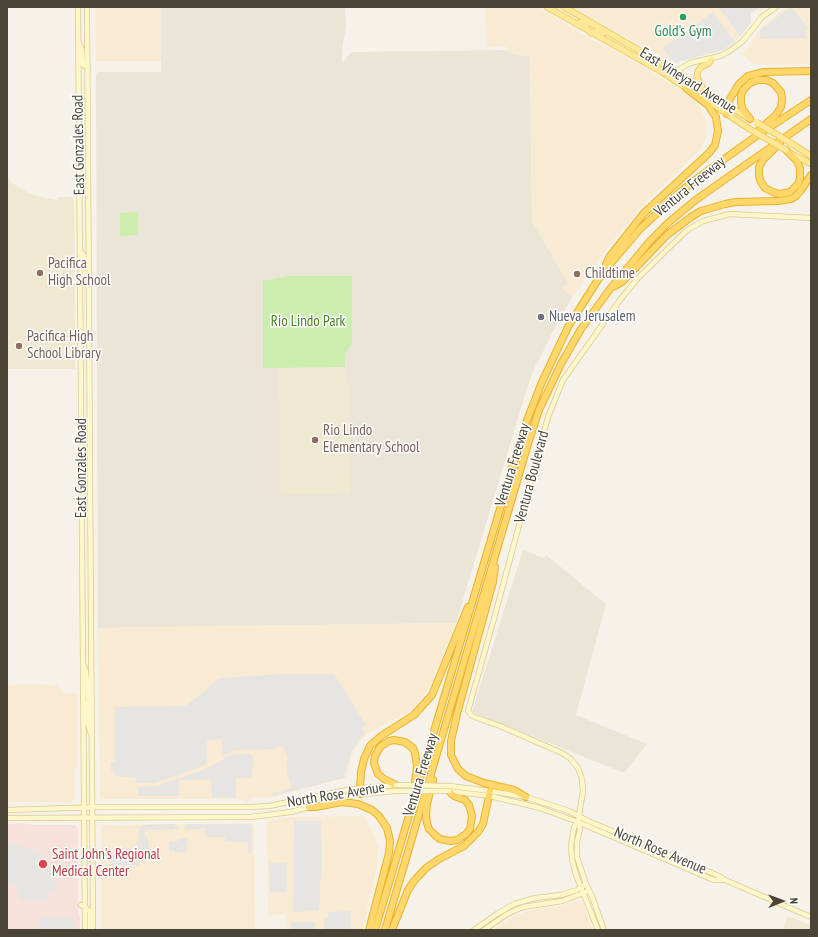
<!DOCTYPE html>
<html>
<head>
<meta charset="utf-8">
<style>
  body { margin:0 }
  #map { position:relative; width:818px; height:937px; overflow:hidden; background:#f6f2e9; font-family:"PT Sans Narrow",sans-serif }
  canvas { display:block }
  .frame { position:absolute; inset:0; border:8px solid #4a4436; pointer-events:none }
  .north { position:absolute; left:762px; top:881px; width:40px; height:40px; -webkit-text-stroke:3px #fff; paint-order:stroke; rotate:89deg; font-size:11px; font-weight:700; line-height:16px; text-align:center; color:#4a4436 }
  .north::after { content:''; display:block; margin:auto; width:14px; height:18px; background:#4a4436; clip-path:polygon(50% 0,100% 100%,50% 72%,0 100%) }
</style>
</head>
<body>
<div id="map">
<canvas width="818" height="937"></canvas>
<div class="frame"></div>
<div class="north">N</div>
</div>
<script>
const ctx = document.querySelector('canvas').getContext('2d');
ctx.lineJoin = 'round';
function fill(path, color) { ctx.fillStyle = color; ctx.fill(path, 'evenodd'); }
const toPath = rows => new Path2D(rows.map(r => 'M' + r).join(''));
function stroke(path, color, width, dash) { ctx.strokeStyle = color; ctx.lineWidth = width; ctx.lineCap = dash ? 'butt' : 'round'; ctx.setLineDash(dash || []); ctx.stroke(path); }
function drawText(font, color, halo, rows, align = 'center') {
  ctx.font = font + ' "PT Sans Narrow",sans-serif'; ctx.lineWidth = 3; ctx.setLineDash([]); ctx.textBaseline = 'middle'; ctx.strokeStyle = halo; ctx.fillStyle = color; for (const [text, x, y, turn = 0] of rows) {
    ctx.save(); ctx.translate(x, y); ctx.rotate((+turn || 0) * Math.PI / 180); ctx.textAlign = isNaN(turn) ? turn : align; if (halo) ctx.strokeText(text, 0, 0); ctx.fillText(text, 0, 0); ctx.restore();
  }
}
fill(toPath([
  [161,7,345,7,346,27,342,49,342,64,351,52,504,50,530,57,532,221,568,283,562,288,572,297,551,335,537,364,536,364,527,388,456,623,98,628,96,74,98,72,161,72],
  [523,550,544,558,546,555,606,604,576,715,647,744,624,773,472,712]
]), '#eae5d6');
fill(toPath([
  [95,7,161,7,161,61,97,61,96,60],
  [485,7,538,7,582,34,631,60,691,96,701,109,706,121,707,129,705,139,700,150,652,196,611,243,572,297,562,288,568,283,532,221,530,57,510,53,505,46,486,47],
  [571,7,767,7,751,13,751,23,740,37,735,42,723,50,675,63,671,62],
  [787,7,811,7,811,64,762,65,752,63,741,53,749,46,762,26],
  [456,623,431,685,418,703,409,712,369,733,359,743,352,753,347,776,345,778,273,797,251,798,247,802,238,799,100,799,98,628],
  [22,684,57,685,63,691,67,693,77,693,77,763,75,773,75,798,71,802,7,802,7,685],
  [363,816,373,833,378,846,378,860,363,930,286,930,285,914,268,915,267,822,269,820,293,817],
  [254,823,255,930,101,930,101,825],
  [577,901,583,903,593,930,493,930,512,917,530,910,557,907]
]), '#f9ebd3');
fill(toPath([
  [7,177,13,184,16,185,27,192,37,196,56,200,59,197,73,197,74,200,75,272,73,274,73,282,75,284,75,369,7,369],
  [345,367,345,375,349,387,350,493,280,495,279,368],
  [788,916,811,925,811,930,782,930]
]), '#f0e9d1');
fill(toPath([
  [23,823,34,825,75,825,78,828,78,914,80,917,80,930,7,930,7,824]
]), '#f7e1db');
fill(toPath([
  [138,212,138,232,136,235,120,236,120,213],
  [289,276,352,276,352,343,345,354,345,367,263,368,263,281]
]), '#ccedae');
fill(toPath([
  [719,7,760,7,751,13,751,23,740,37],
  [791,7,809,29,806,31,806,38,760,39,760,30],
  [713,12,735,42,723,50,675,63,663,48],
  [285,674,334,674,366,725,362,728,365,733,357,742,351,753,344,778,273,796,272,793,292,788,287,773,287,756,282,745,275,749,234,750,222,756,222,739,207,740,207,764,181,774,155,783,136,783,136,778,115,776,115,771,111,771,110,762,115,762,115,707,185,706,205,691,219,678],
  [239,754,251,754,251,756,253,756,253,765,251,778,236,778,236,798,212,797,211,780,179,780,179,796,139,796,137,787,158,786,205,769,229,756],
  [294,821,321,821,322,868,320,886,320,904,318,911,293,912],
  [175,824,175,827,178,827,178,829,145,830,145,837,148,837,149,849,145,849,145,852,141,852,140,849,137,850,137,841,139,841,139,827,142,827,142,825],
  [186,824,250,824,250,826,252,826,252,853,248,853,248,842,225,842,225,837,205,837,205,828,186,830],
  [183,838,187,838,187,852,175,853,175,851,169,851,169,842,177,842,178,839,182,839],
  [9,843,18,844,35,851,45,859,51,867,57,881,58,892,49,892,49,900,20,900,19,893,18,892,17,889,12,884,7,882,7,854,8,854],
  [116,848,131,848,133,856,135,856,135,860,140,861,140,865,112,866,111,852,116,852],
  [287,862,287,892,270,892,269,863],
  [351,911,351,929,324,930,324,918,328,918,328,912],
  [39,917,70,917,70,919,74,919,74,923,76,923,76,930,39,930],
  [291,922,315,922,315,930,291,930]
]), '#e7e5e1');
const secondary = toPath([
  [78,7,85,930],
  [87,7,93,930],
  [79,43,82,50,83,65,88,67],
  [668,76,690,63,720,56,728,52,742,42,762,17,776,7],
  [80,250,84,256,85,275,88,278],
  [84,666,86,671,88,698,90,700,92,701],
  [83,701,87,703,88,724,91,734],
  [450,786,490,791,526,797,569,811,586,820,719,876,725,880,811,917],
  [449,791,490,796,540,808,578,822,714,880,725,880],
  [323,803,354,795,394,791],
  [7,810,99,807,249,807,269,806,352,789,396,785],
  [7,818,251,817,291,812,312,806],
  [578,822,574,827,571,846,572,859,576,875,598,930],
  [81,905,85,907,90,912,90,930],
  [474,930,497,914,514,904,535,898,561,895,577,890,586,884],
  [484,930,507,914,523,907,562,901,586,892],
  [604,930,592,896,586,884,577,857,577,842,580,829,578,822,583,791,582,779,578,768,571,759,562,753,500,726,472,716,468,711,495,615,548,417,563,380,620,300,637,279,686,231,703,221,730,214,811,218]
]);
const primary = toPath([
  [547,7,662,72,688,89],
  [564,7,675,71,748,118],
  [576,24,581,22,587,25,591,23],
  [591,33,596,31,602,33,607,32],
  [702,87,697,77,698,71,701,67,709,63,711,59],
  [702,97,748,128],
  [794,145,811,156],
  [790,153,811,164]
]);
const highway = toPath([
  [727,114,727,106,730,99,739,84,748,76,764,72,811,71],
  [750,119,743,110,741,103,741,96,743,90,750,83,757,80,766,80,773,83,781,92,782,99,781,107,776,115,759,130],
  [780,143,763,160,759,167,759,176,761,182,765,188,775,193,780,194,790,192,798,184,800,179,800,168,797,161,786,150],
  [606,264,610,256,644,213,709,153,715,145,718,131,716,117,708,105,686,88],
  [615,286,622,282,667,235,691,217,701,211,725,204,736,202,778,201,791,199,796,196,802,189,811,175],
  [495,567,493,582,457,714,451,741,451,755,458,769,466,776,484,783,514,790,526,797],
  [433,780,427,804,426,815,427,823,429,829,436,836,440,839,450,841,457,840,466,834,470,829,472,816,469,805,465,800,454,796,449,791],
  [396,785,384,779,378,774,374,763,375,756,380,747,389,741,394,740,405,742,413,748,415,753,417,766,414,790],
  [361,794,360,788,361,772,364,759,370,746,381,736,414,715,432,695,468,607],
  [309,807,316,807,341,802,358,804,372,810,379,816,387,828,390,841,389,853,369,930],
  [375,930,524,428,542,382,568,327,601,275,640,229,680,192,702,175,755,137,811,100],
  [385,930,528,444,539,410,561,364,581,329,610,289,650,241,667,224,681,212,697,199,811,119],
  [392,930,408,890,414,881,426,868,439,859,464,846,478,832,483,824,490,791]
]);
stroke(secondary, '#d9cb95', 6);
stroke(primary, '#eecc5e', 7);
stroke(highway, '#ebb22d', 8);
stroke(secondary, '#fff6c9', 4.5);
stroke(primary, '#ffe998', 5);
stroke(highway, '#ffd76a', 6);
const secondaryBridge = toPath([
  [396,785,450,786],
  [394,791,449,791]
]);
const primaryBridge = toPath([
  [756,122,794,145],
  [748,128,786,150]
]);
stroke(secondaryBridge, '#d9cb95', 6, []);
stroke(primaryBridge, '#eecc5e', 7, []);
stroke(secondaryBridge, '#fff6c9', 4.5);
stroke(primaryBridge, '#ffe998', 5);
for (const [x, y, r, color] of [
  [683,17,4,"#2e9e5b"],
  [40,273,4,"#8d6e63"],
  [577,274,4,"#8d6e63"],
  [541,317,4,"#6b7280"],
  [19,346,4,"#8d6e63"],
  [315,440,4,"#8d6e63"],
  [43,864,5,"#e0444e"]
]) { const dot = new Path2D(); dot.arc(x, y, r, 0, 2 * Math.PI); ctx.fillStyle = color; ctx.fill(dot); stroke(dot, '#fff', 1.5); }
drawText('15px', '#27864d', '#fff', [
  ["Gold's Gym",683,32]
]);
drawText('15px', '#4a4436', '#fff', [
  ["East Vineyard Avenue",688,81,32],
  ["East Gonzales Road",79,145,-91],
  ["Ventura Freeway",690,187,-39],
  ["Ventura Freeway",513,465,-73],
  ["East Gonzales Road",82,468,-90],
  ["Ventura Boulevard",532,477,-75],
  ["Ventura Freeway",421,775,-73],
  ["North Rose Avenue",336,795,-9],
  ["North Rose Avenue",660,851,23]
]);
drawText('15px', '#785e54', '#fff', [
  ["Pacifica",48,264],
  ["High School",48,281],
  ["Childtime",585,274],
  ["Pacifica High",27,337],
  ["School Library",27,354],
  ["Rio Lindo",323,431],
  ["Elementary School",323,448]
], 'left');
drawText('15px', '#5b616d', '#fff', [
  ["Nueva Jerusalem",549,317]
], 'left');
drawText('15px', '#418223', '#fff', [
  ["Rio Lindo Park",308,322]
]);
drawText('15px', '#be3a42', '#fff', [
  ["Saint John's Regional",52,855],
  ["Medical Center",52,872]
], 'left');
</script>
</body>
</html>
